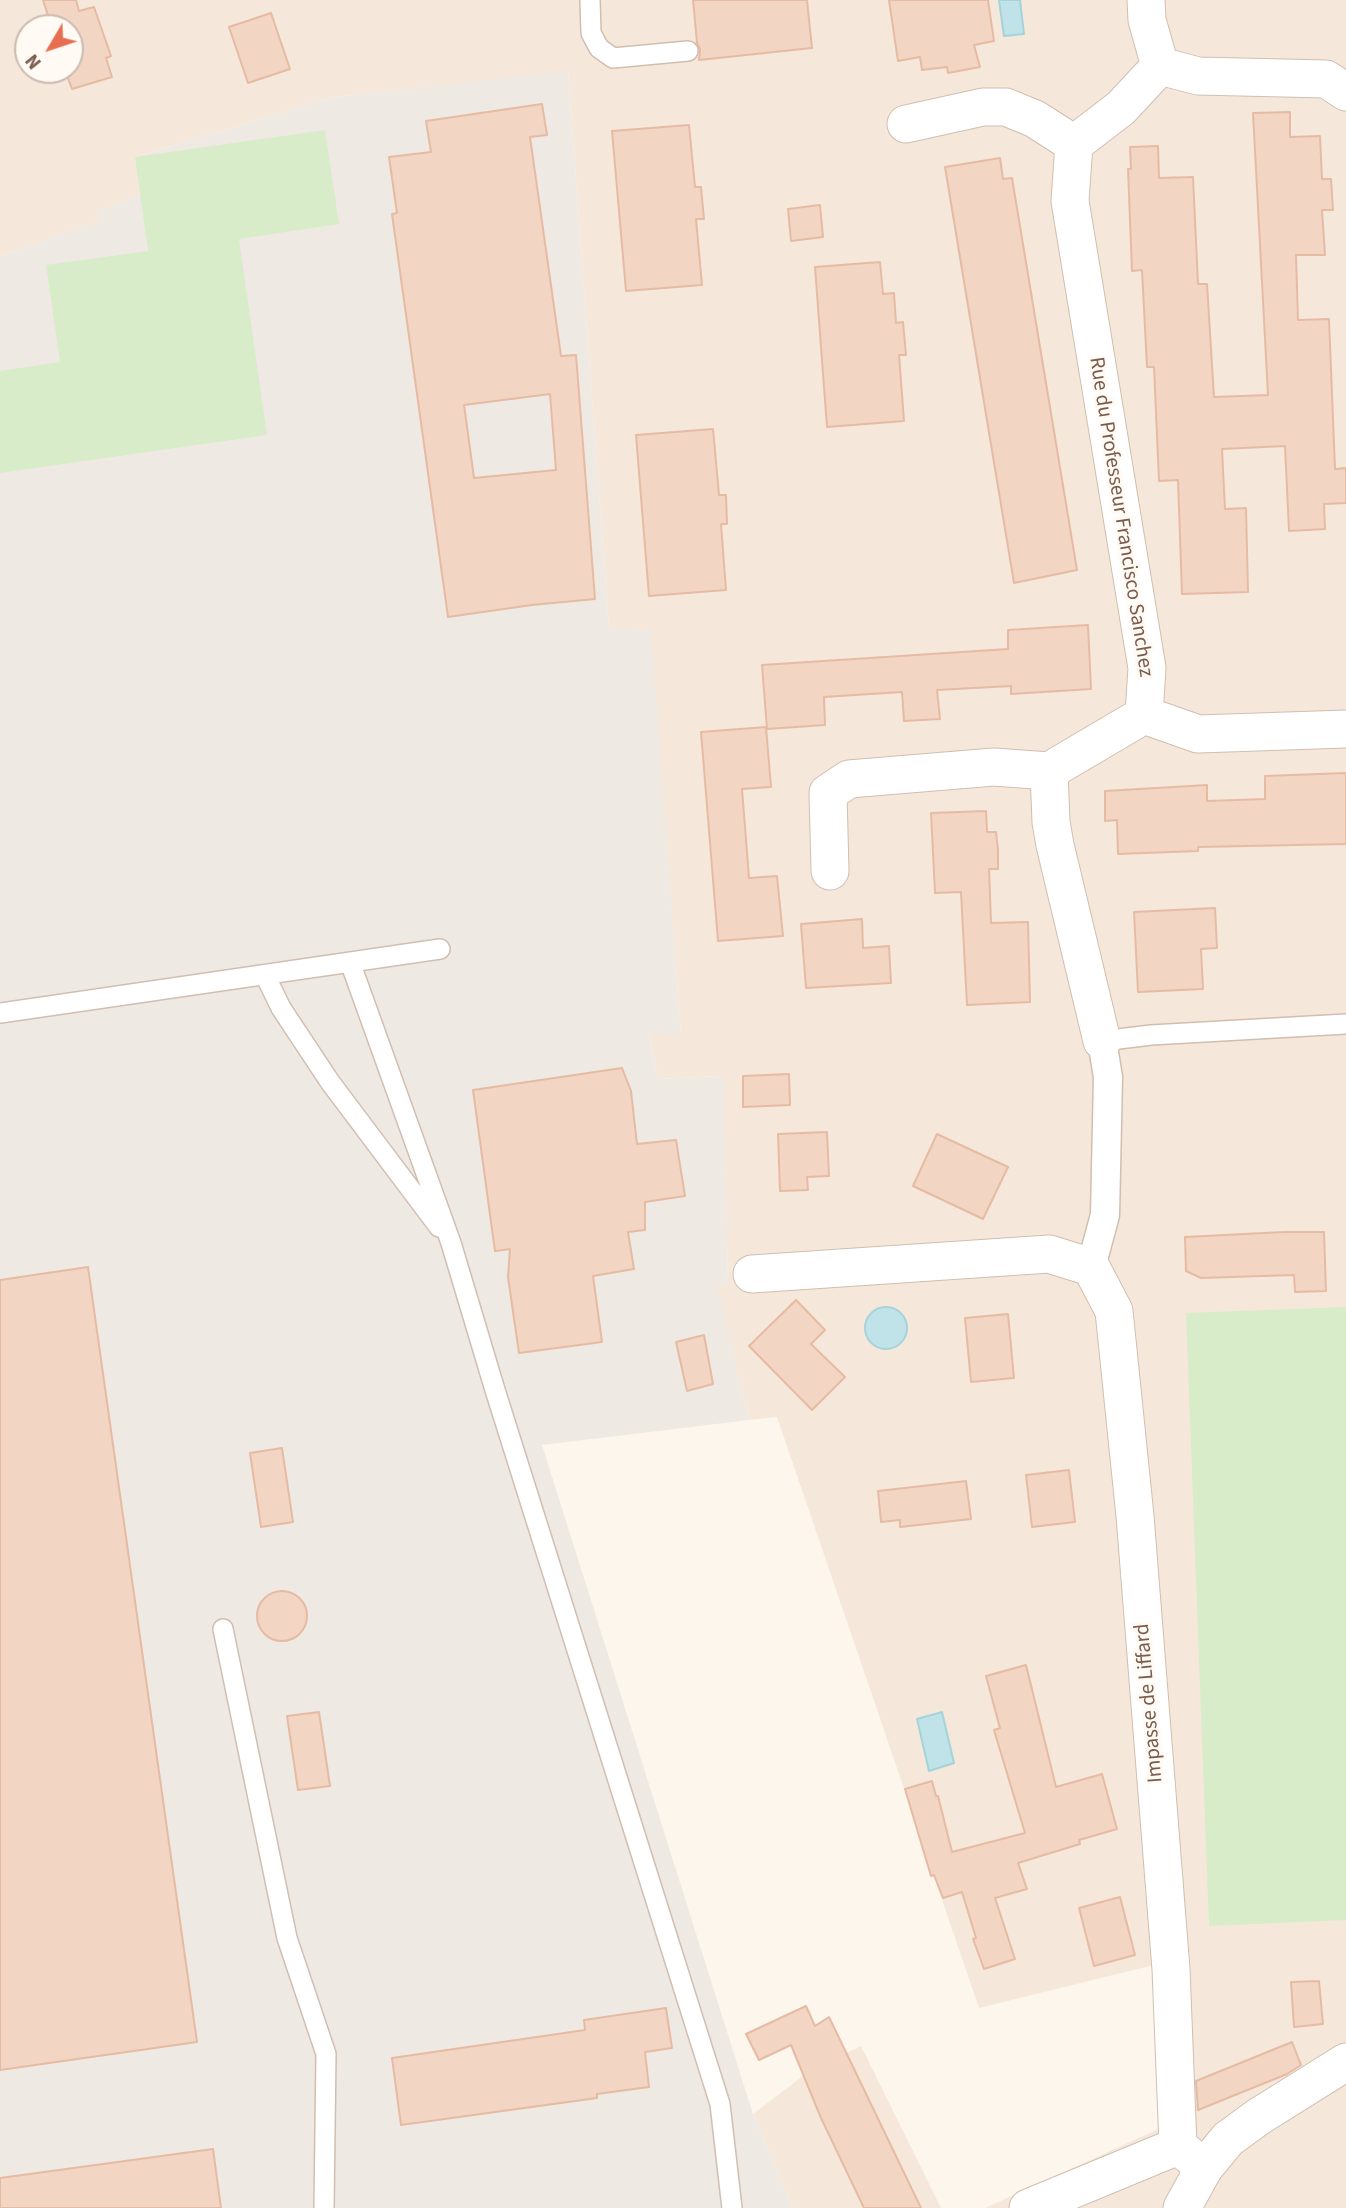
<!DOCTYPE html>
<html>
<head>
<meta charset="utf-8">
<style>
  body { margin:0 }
  #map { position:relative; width:1346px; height:2208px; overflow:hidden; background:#fdf6ec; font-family:"Source Sans 3",sans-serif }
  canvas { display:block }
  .north { position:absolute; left:14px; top:14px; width:70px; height:70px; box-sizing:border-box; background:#fffaf3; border:2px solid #cabbb1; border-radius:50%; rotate:231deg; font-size:19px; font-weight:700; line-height:28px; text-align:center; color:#7a5c4d }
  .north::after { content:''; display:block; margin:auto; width:24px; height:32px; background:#e76f51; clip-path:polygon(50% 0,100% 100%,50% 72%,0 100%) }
</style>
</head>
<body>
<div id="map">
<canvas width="1346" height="2208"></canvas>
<div class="north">N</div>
</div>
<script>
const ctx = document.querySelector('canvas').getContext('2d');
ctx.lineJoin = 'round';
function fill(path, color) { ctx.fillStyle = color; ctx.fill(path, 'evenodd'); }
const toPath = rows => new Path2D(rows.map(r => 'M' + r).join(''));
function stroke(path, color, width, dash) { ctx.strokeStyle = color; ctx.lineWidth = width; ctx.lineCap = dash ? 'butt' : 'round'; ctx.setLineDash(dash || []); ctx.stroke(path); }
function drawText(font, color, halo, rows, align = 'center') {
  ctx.font = font + ' "Source Sans 3",sans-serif'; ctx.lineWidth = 6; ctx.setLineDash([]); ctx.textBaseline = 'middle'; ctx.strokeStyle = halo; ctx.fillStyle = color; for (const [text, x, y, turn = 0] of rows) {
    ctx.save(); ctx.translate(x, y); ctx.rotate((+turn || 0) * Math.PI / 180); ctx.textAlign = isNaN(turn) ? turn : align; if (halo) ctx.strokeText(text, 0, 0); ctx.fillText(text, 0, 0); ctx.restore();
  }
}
fill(toPath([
  [0,0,1346,0,1346,2208,985,2208,1167,2125,1154,1965,979,2008,777,1417,749,1420,716,1284,728,1282,723,1076,658,1079,649,1034,681,1034,650,630,609,629,568,72,333,97,135,157,140,195,99,210,102,220,0,256],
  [28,28,70,28,70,70,28,70],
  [861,2046,941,2208,793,2208,753,2114,812,2069]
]), '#f5e8da');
fill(toPath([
  [568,71,609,628,651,630,681,1034,649,1034,658,1079,724,1076,728,1282,717,1285,749,1420,542,1445,753,2114,793,2208,0,2208,0,256,101,220,98,210,140,195,135,157,333,97]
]), '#efe9e4');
fill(toPath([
  [325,130,339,224,239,239,267,435,0,473,0,371,60,362,46,265,148,251,135,157],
  [1346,1307,1346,1920,1209,1926,1186,1313]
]), '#d8ecc9');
const water = toPath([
  [999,0,1020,0,1024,34,1004,36,999,0],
  '865 1328a21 21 0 1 1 42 0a21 21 0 1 1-42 0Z',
  [942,1712,954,1763,929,1771,917,1719,942,1712]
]);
fill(water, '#bfe3e8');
stroke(water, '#a5d3da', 2);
const building = toPath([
  [43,0,76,0,79,11,94,7,111,56,106,58,112,77,72,89,65,70,70,70,70,28,52,28,43,0],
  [693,0,807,0,812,48,699,60,700,49,697,43,693,0],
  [889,0,988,0,994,41,974,45,980,67,948,73,947,67,922,70,920,57,898,61,889,0],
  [271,13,290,69,248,83,229,27,271,13],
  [542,104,547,135,530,137,561,356,576,355,595,599,532,605,448,617,392,214,397,213,389,157,431,152,426,121,542,104],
  [550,394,556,470,474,478,464,405,550,394],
  [1290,112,1290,137,1320,136,1322,179,1331,179,1333,210,1322,210,1325,255,1296,255,1298,320,1329,319,1335,469,1346,468,1346,503,1324,504,1325,529,1289,531,1285,446,1222,449,1225,509,1246,508,1248,592,1182,594,1178,480,1159,481,1154,367,1147,367,1142,270,1132,271,1128,169,1131,169,1130,147,1158,146,1159,178,1193,177,1198,284,1207,284,1214,397,1268,395,1253,113,1290,112],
  [689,125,695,187,701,187,704,219,696,219,702,285,626,291,612,131,689,125],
  [1000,158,1003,179,1012,178,1077,570,1014,583,945,167,1000,158],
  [820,205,823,237,791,241,788,209,820,205],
  [880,262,883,294,894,293,896,323,903,322,906,355,899,355,904,421,827,427,815,267,880,262],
  [713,429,719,495,726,495,727,524,721,524,726,590,649,596,636,435,713,429],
  [1088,625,1091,689,1011,694,1011,686,937,690,940,719,904,721,902,692,824,697,825,725,767,729,762,665,1008,649,1008,630,1088,625],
  [766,727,771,787,742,789,749,878,777,876,783,936,718,941,701,732,766,727],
  [1346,773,1346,844,1198,847,1198,851,1118,854,1117,820,1105,821,1105,791,1207,785,1207,801,1265,799,1265,776,1346,773],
  [986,811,987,832,996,832,998,850,998,869,989,869,991,923,1028,922,1030,1002,967,1005,961,892,935,893,931,813,986,811],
  [1215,908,1217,948,1201,949,1203,989,1138,992,1134,912,1215,908],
  [862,919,863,948,889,946,891,983,806,988,801,924,862,919],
  [622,1068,631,1091,637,1144,676,1140,685,1196,645,1202,645,1230,628,1232,634,1269,593,1276,602,1342,519,1353,508,1277,510,1249,495,1251,473,1090,622,1068],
  [789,1074,790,1105,743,1107,743,1076,789,1074],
  [827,1132,829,1176,807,1177,808,1190,780,1191,778,1134,827,1132],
  [937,1134,1008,1167,983,1219,913,1186,937,1134],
  [1284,1232,1324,1232,1326,1291,1295,1292,1294,1275,1201,1278,1186,1271,1185,1237,1284,1232],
  [88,1267,197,2042,0,2070,0,1280,88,1267],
  [796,1300,825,1330,811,1344,845,1377,812,1410,749,1346,796,1300],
  [1008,1314,1014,1378,971,1382,965,1318,1008,1314],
  [704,1335,713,1384,687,1391,676,1342,704,1335],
  [282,1448,293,1522,261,1527,250,1453,282,1448],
  [1069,1470,1075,1522,1032,1527,1026,1475,1069,1470],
  [966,1481,971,1519,900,1527,900,1520,881,1522,878,1491,966,1481],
  '257 1616a25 25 0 1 1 50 0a25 25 0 1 1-50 0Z',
  [1026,1665,1056,1787,1102,1774,1117,1829,1079,1840,1080,1844,1018,1863,1027,1889,995,1898,1015,1959,984,1969,973,1939,976,1938,962,1892,943,1898,934,1875,931,1876,905,1789,932,1781,936,1796,938,1796,952,1852,1025,1833,994,1730,1000,1728,986,1676,1026,1665],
  [319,1712,330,1786,298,1790,287,1716,319,1712],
  [1120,1897,1135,1955,1094,1966,1079,1908,1120,1897],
  [1319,1981,1323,2024,1294,2027,1291,1982,1319,1981],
  [806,2006,815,2026,829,2017,921,2208,864,2208,821,2118,791,2045,759,2060,746,2034,806,2006],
  [666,2008,672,2048,645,2052,649,2087,597,2094,597,2098,401,2125,392,2058,585,2030,584,2020,666,2008],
  [1292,2042,1301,2065,1287,2074,1198,2110,1196,2081,1292,2042],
  [213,2149,221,2208,0,2208,0,2178,213,2149]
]);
fill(building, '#f3d5c3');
stroke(building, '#e6bba3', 2);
const service = toPath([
  [590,0,591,33,599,48,613,58,688,51],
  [350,962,451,1243,495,1390,720,2104,732,2208],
  [265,975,281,1008,330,1082,439,1227],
  [0,1013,440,949],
  [1102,1041,1151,1035,1346,1024],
  [223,1629,287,1938,326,2054,324,2208]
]);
const pedestrian = toPath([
  [1091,1267,1105,1215,1108,1077,1102,1041]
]);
const minor = toPath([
  [1146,0,1147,20,1160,66],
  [1160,66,1198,76,1326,79,1346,92],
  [906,124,983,107,1006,107,1035,119,1074,144],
  [1144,715,1198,734,1346,729],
  [830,871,828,793,849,779,994,767,1049,771],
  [1102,1041,1055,845,1051,822,1049,771,1144,715,1147,668,1070,201,1074,144,1121,108,1160,66],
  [752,1274,1049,1254,1091,1267,1114,1311,1135,1516,1171,1969,1178,2146],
  [1028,2208,1178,2146,1195,2160],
  [1182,2208,1204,2168,1228,2139,1258,2117,1346,2062]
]);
stroke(service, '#d1beb0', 22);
stroke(pedestrian, '#d1beb0', 31);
stroke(minor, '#d1beb0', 39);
stroke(service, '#fff', 19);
stroke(pedestrian, '#fff', 28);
stroke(minor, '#fff', 37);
drawText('21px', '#7a5c4d', '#fffaf3', [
  ["Rue du Professeur Francisco Sanchez",1120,517,81],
  ["Impasse de Liffard",1150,1703,-95]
]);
</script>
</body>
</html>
